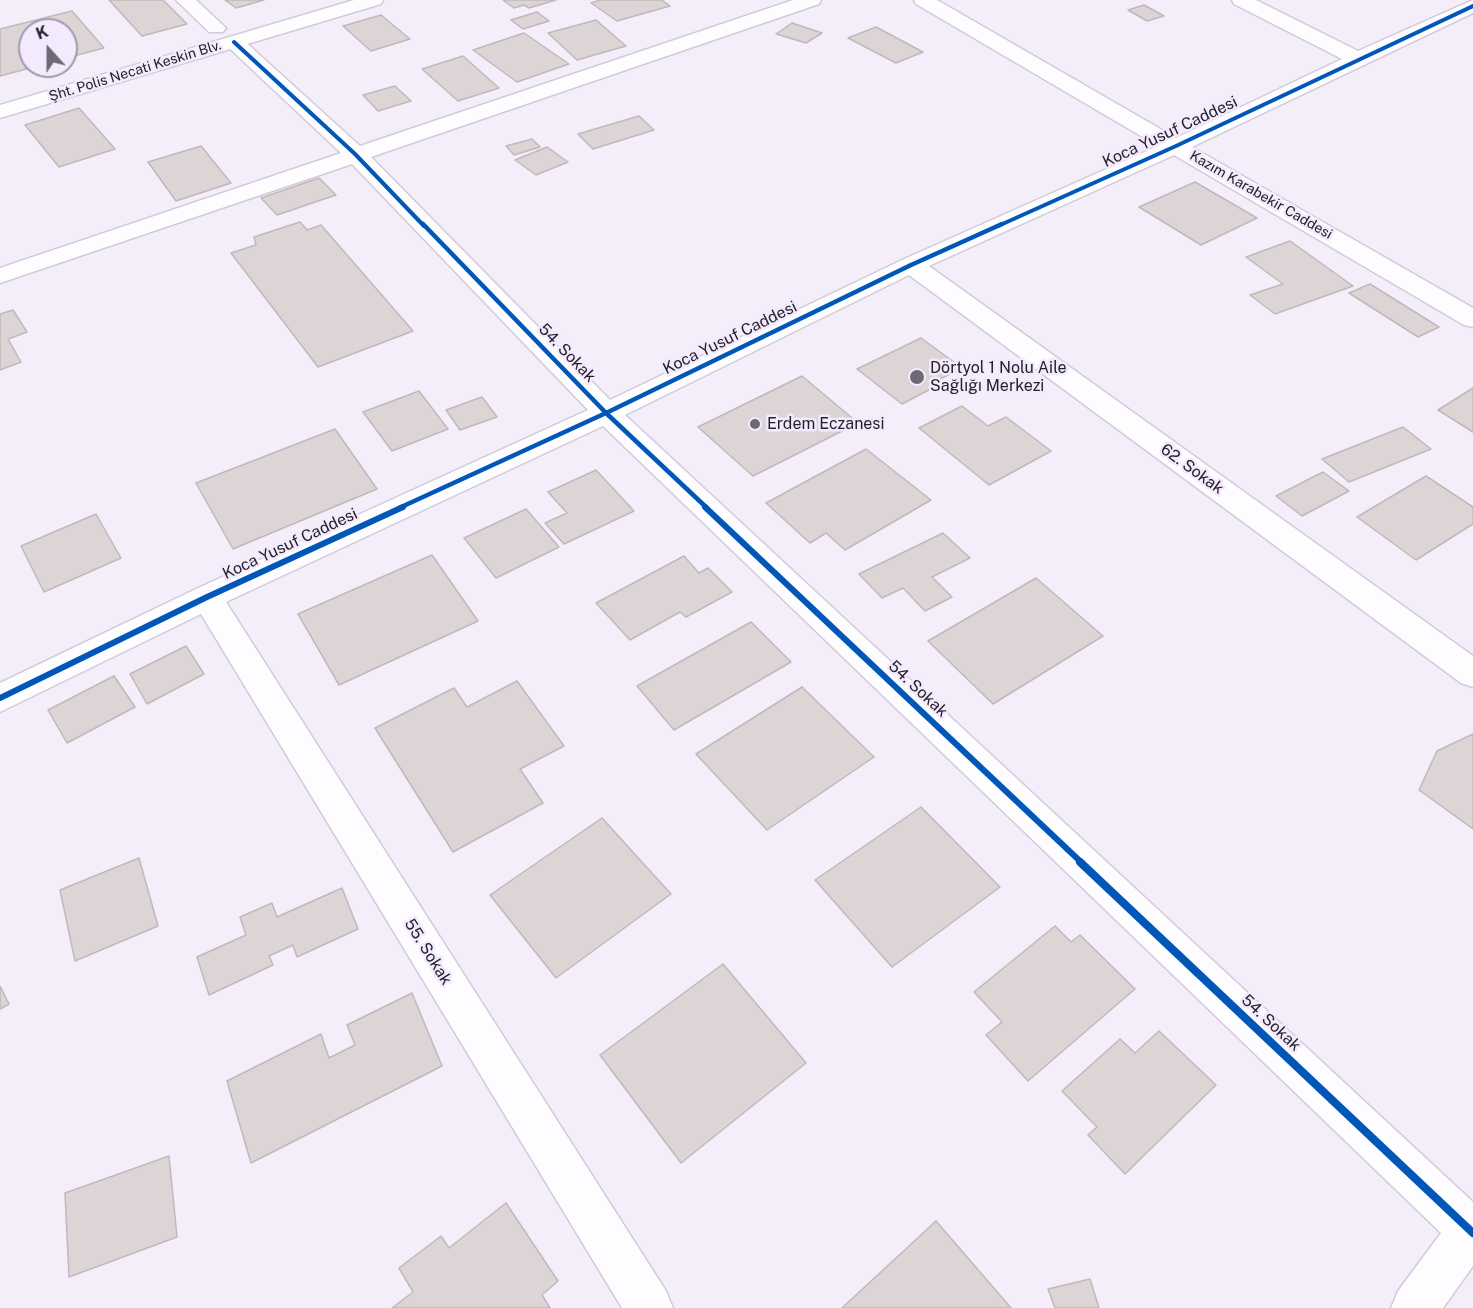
<!DOCTYPE html>
<html>
<head>
<meta charset="utf-8">
<style>
  body { margin:0 }
  #map { position:relative; width:1473px; height:1308px; overflow:hidden; background:#f4eefa; font-family:"Public Sans",sans-serif }
  canvas { display:block }
  .north { position:absolute; left:18px; top:18px; width:60px; height:60px; box-sizing:border-box; background:#f3eafe; border:2px solid #a199aa; border-radius:50%; rotate:339deg; font-size:16px; font-weight:700; line-height:24px; text-align:center; color:#26202c }
  .north::after { content:''; display:block; margin:auto; width:21px; height:27px; background:#6e6874; clip-path:polygon(50% 0,100% 100%,50% 72%,0 100%) }
</style>
</head>
<body>
<div id="map">
<canvas width="1473" height="1308"></canvas>
<div class="north">K</div>
</div>
<script>
const ctx = document.querySelector('canvas').getContext('2d');
ctx.lineJoin = 'round';
function fill(path, color) { ctx.fillStyle = color; ctx.fill(path, 'evenodd'); }
const toPath = rows => new Path2D(rows.map(r => 'M' + r).join(''));
function stroke(path, color, width, dash) { ctx.strokeStyle = color; ctx.lineWidth = width; ctx.lineCap = dash ? 'butt' : 'round'; ctx.setLineDash(dash || []); ctx.stroke(path); }
function drawText(font, color, halo, rows, align = 'center') {
  ctx.font = font + ' "Public Sans",sans-serif'; ctx.lineWidth = 5; ctx.setLineDash([]); ctx.textBaseline = 'middle'; ctx.strokeStyle = halo; ctx.fillStyle = color; for (const [text, x, y, turn = 0] of rows) {
    ctx.save(); ctx.translate(x, y); ctx.rotate((+turn || 0) * Math.PI / 180); ctx.textAlign = isNaN(turn) ? turn : align; if (halo) ctx.strokeText(text, 0, 0); ctx.fillText(text, 0, 0); ctx.restore();
  }
}
const building = toPath([
  [109,0,163,0,187,24,142,36,109,0],
  [225,0,264,0,236,8,225,0],
  [503,0,556,0,529,8,524,5,514,8,503,0],
  [600,0,662,0,670,6,617,21,591,3,600,0],
  [1144,5,1164,16,1147,21,1128,10,1144,5],
  [72,11,104,48,66,58,66,30,30,30,30,66,38,66,0,76,0,29,72,11],
  [537,12,549,21,523,29,511,20,537,12],
  [381,15,410,39,371,51,343,26,381,15],
  [596,20,626,46,577,60,548,33,596,20],
  [792,23,822,33,806,43,776,34,792,23],
  [876,27,923,52,896,63,848,38,876,27],
  [524,33,569,64,517,82,473,50,524,33],
  [463,56,499,88,458,101,422,69,463,56],
  [395,86,411,101,378,111,363,95,395,86],
  [79,108,115,149,59,167,25,125,79,108],
  [639,116,654,130,593,149,578,134,639,116],
  [532,139,540,147,514,155,506,146,532,139],
  [201,146,231,183,176,201,148,162,201,146],
  [547,147,568,162,536,175,515,160,547,147],
  [319,178,336,195,277,215,261,198,319,178],
  [1195,182,1257,218,1201,245,1139,207,1195,182],
  [300,222,307,230,321,225,413,331,318,367,231,253,256,245,254,237,300,222],
  [1290,241,1353,286,1275,314,1250,295,1283,284,1246,257,1290,241],
  [1370,284,1439,327,1418,337,1349,293,1370,284],
  [13,310,27,332,8,339,21,362,0,370,0,314,13,310],
  [921,338,962,368,938,380,942,383,902,404,857,369,921,338],
  [802,376,858,423,753,476,698,427,802,376],
  [1473,388,1473,432,1438,410,1473,388],
  [419,391,448,429,392,451,363,412,419,391],
  [482,397,497,417,460,430,446,410,482,397],
  [962,406,988,426,1006,417,1051,451,989,485,919,428,962,406],
  [1403,427,1431,449,1349,482,1322,459,1403,427],
  [335,429,377,489,233,549,196,483,335,429],
  [866,449,931,500,845,550,826,533,810,543,766,503,866,449],
  [596,470,634,511,564,544,545,523,567,513,548,492,596,470],
  [1323,472,1349,491,1302,516,1276,496,1323,472],
  [1426,476,1473,507,1473,524,1416,560,1357,517,1426,476],
  [526,509,559,547,496,578,464,538,526,509],
  [96,514,121,558,44,592,21,546,96,514],
  [943,533,970,558,932,577,952,597,925,611,903,588,882,598,859,574,943,533],
  [432,555,478,621,339,685,298,614,432,555],
  [684,556,699,573,708,568,732,592,686,617,680,612,630,640,596,603,684,556],
  [1036,578,1103,636,993,704,928,641,1036,578],
  [751,622,791,662,674,730,637,686,751,622],
  [186,646,204,674,147,704,130,674,186,646],
  [114,676,135,707,67,743,48,710,114,676],
  [517,681,564,746,520,769,543,803,453,852,375,728,454,688,467,707,517,681],
  [802,687,874,757,767,830,696,754,802,687],
  [1473,734,1473,829,1419,790,1437,751,1473,734],
  [921,807,1000,887,892,967,815,880,921,807],
  [602,818,671,894,556,978,490,895,602,818],
  [139,858,158,926,75,961,60,890,139,858],
  [342,888,358,929,297,957,293,945,269,956,273,965,209,995,197,957,246,935,240,917,272,903,277,917,342,888],
  [1055,926,1071,942,1080,935,1135,989,1028,1081,986,1035,1002,1022,974,992,1055,926],
  [723,964,806,1063,681,1163,600,1055,723,964],
  [0,986,9,1004,0,1009,0,986],
  [412,993,442,1066,251,1163,227,1081,321,1034,329,1058,355,1045,347,1025,412,993],
  [1159,1031,1216,1085,1125,1174,1088,1135,1097,1127,1062,1091,1120,1039,1135,1053,1159,1031],
  [169,1156,177,1237,69,1277,65,1193,169,1156],
  [506,1203,558,1281,542,1295,550,1308,392,1308,413,1292,399,1268,441,1236,449,1248,506,1203],
  [936,1221,1011,1308,842,1308,936,1221],
  [1090,1279,1099,1308,1055,1308,1048,1289,1090,1279]
]);
fill(building, '#ddd4d6');
stroke(building, '#c1b8bb', 1.5);
const minor = toPath([
  [176,0,196,0,226,28,223,32,209,32,176,0],
  [793,0,821,0,819,4,371,157,610,400,902,260,1158,146,916,4,914,0,937,0,1176,138,1342,59,1234,4,1232,0,1256,0,1358,51,1473,0,1473,13,1192,147,1473,308,1473,327,1464,325,1174,155,929,266,1473,656,1473,687,1461,683,909,275,625,415,1473,1202,1473,1266,1443,1308,1391,1308,1398,1291,1441,1233,603,426,226,602,666,1291,673,1308,622,1308,201,614,0,712,0,683,196,589,588,410,352,164,0,283,0,268,341,153,227,46,224,42,227,38,241,38,360,146,793,0]
]);
const tertiary = toPath([
  [354,0,383,0,381,4,0,118,0,105,354,0]
]);
stroke(minor, '#d1cbd7', 3);
stroke(tertiary, '#d1cbd7', 3);
fill(minor, '#fdfcfe');
fill(tertiary, '#fdfcfe');
stroke(toPath([
  [234,42,355,154,424,226],
  [998,226,1176,146,1473,6]
]), '#0057b8', 4);
stroke(toPath([
  [423,224,606,413,707,508],
  [399,508,606,413,911,265,1002,224]
]), '#0057b8', 4.5);
stroke(toPath([
  [705,507,1082,863],
  [0,698,207,597,403,507]
]), '#0057b8', 6);
stroke(toPath([
  [1080,862,1473,1233]
]), '#0057b8', 8);
for (const [x, y, r, color] of [
  [917,377,8,"#6e6874"],
  [755,424,6,"#6e6874"]
]) { const dot = new Path2D(); dot.arc(x, y, r, 0, 2 * Math.PI); ctx.fillStyle = color; ctx.fill(dot); stroke(dot, '#f3eafe', 2); }
drawText('14px', '#26202c', '#f3eafe', [
  ["Şht. Polis Necati Keskin Blv.",135,71,-17],
  ["Kazım Karabekir Caddesi",1261,195,30]
]);
drawText('16px', '#26202c', '#f3eafe', [
  ["Koca Yusuf Caddesi",1170,132,-25],
  ["Koca Yusuf Caddesi",730,338,-26],
  ["54. Sokak",567,353,46],
  ["62. Sokak",1192,469,36],
  ["Koca Yusuf Caddesi",290,544,-25],
  ["54. Sokak",918,689,43],
  ["55. Sokak",428,952,58],
  ["54. Sokak",1271,1023,43]
]);
drawText('16px', '#26202c', '#f3eafe', [
  ["Dörtyol 1 Nolu Aile",930,368],
  ["Sağlığı Merkezi",930,386],
  ["Erdem Eczanesi",767,424]
], 'left');
</script>
</body>
</html>
